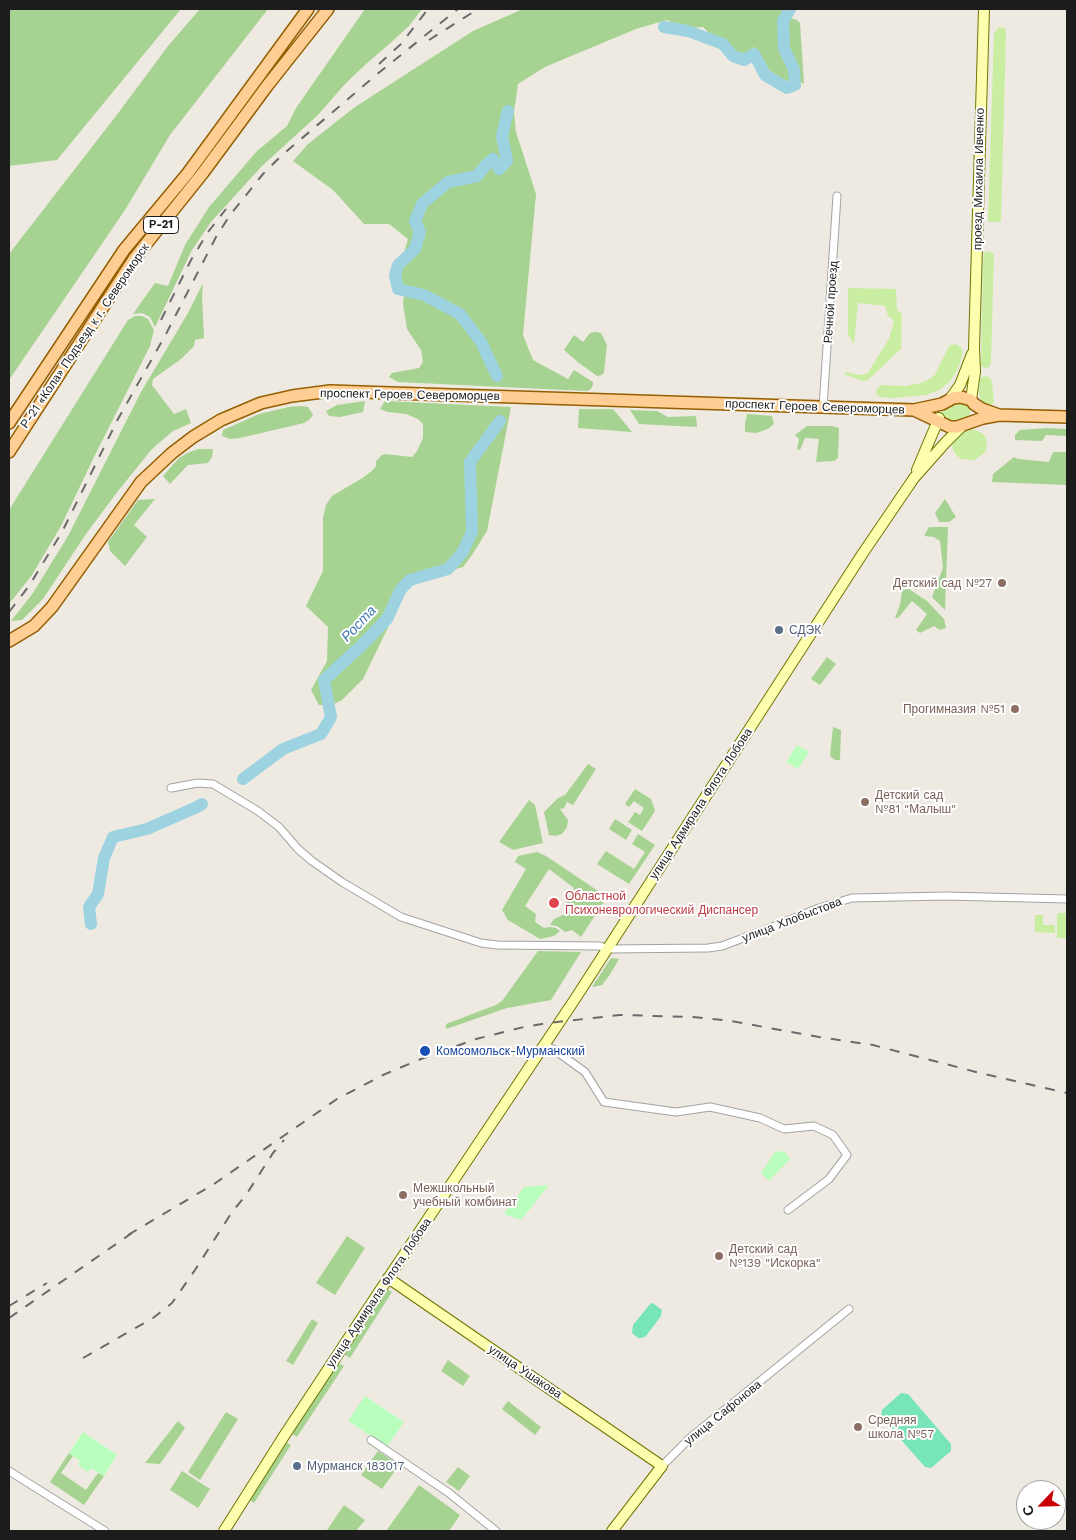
<!DOCTYPE html>
<html>
<head>
<meta charset="utf-8">
<style>
  body { margin:0 }
  #map { position:relative; width:1076px; height:1540px; overflow:hidden; background:#efeae1; font-family:"Work Sans",sans-serif }
  canvas { display:block }
  .frame { position:absolute; inset:0; border:10px solid #1c1c1c; pointer-events:none }
  .north { position:absolute; left:1016px; top:1480px; width:50px; height:50px; box-sizing:border-box; background:#fff; border:1px solid #a4a4a4; border-radius:50%; rotate:246deg; font-size:14px; font-weight:700; line-height:20px; text-align:center; color:#1c1c1c }
  .north::after { content:''; display:block; margin:auto; width:18px; height:22px; background:#c80006; clip-path:polygon(50% 0,100% 100%,50% 72%,0 100%) }
</style>
</head>
<body>
<div id="map">
<canvas width="1076" height="1540"></canvas>
<div class="frame"></div>
<div class="north">С</div>
</div>
<script>
const ctx = document.querySelector('canvas').getContext('2d');
ctx.lineJoin = 'round';
function fill(path, color) { ctx.fillStyle = color; ctx.fill(path, 'evenodd'); }
const toPath = rows => new Path2D(rows.map(r => 'M' + r).join(''));
function stroke(path, color, width, dash) { ctx.strokeStyle = color; ctx.lineWidth = width; ctx.lineCap = dash ? 'butt' : 'round'; ctx.setLineDash(dash || []); ctx.stroke(path); }
function drawText(font, color, halo, rows, align = 'center') {
  ctx.font = font + ' "Work Sans",sans-serif'; ctx.lineWidth = 4; ctx.setLineDash([]); ctx.textBaseline = 'middle'; ctx.strokeStyle = halo; ctx.fillStyle = color; for (const [text, x, y, turn = 0] of rows) {
    ctx.save(); ctx.translate(x, y); ctx.rotate((+turn || 0) * Math.PI / 180); ctx.textAlign = isNaN(turn) ? turn : align; if (halo) ctx.strokeText(text, 0, 0); ctx.fillText(text, 0, 0); ctx.restore();
  }
}
fill(toPath([
  [999,27,1005,28,1006,33,1001,222,988,222,994,33],
  [990,251,994,255,991,362,989,367,984,368,981,365,983,266,984,253],
  [848,288,896,289,897,310,902,314,901,349,868,380,863,381,844,374,846,372,859,375,867,374,889,339,894,321,888,316,885,306,858,303,854,344,848,335],
  [955,344,961,347,963,352,960,363,956,372,950,381,939,390,926,395,892,398,881,397,876,394,877,389,881,385,905,386,916,384,924,382,935,375,949,346],
  [986,376,989,377,992,381,994,402,991,405,985,404,981,400,979,395,980,380,982,377],
  [961,400,969,405,970,409,970,417,950,424,942,417,942,411,945,406],
  [973,429,982,433,986,438,987,448,984,453,975,460,961,459,956,455,953,450,952,445,954,440,962,431],
  [1059,913,1067,913,1067,938,1057,938,1057,915],
  [1035,915,1043,915,1043,925,1055,925,1055,933,1035,932]
]), '#c9eea2');
fill(toPath([
  [9,9,181,9,57,160,9,166],
  [200,9,268,9,170,135,125,210,9,380,9,254,119,112,168,46],
  [365,9,422,9,409,26,387,46,366,64,345,84,318,115,261,167,211,222,192,250,155,327,150,317,142,313,133,314,155,283,168,286,185,245,209,207,257,151,287,126,296,108],
  [523,9,783,9,782,13,784,16,797,20,800,23,804,84,789,76,791,82,781,78,769,70,754,47,744,55,734,50,728,43,715,39,703,27,683,28,667,20,636,29,545,67,518,84,514,112,516,132,536,194,523,335,533,360,568,379,574,370,593,382,593,385,591,389,587,391,398,382,389,377,392,373,419,368,423,362,421,350,407,329,403,304,404,295,399,278,400,268,408,239,389,224,364,224,333,190,293,161,308,144,355,107,473,31],
  [203,283,202,297,204,338,195,340,194,346,181,359,153,379,152,385,174,414,186,409,191,423,173,431,152,449,118,491,86,534,43,599,22,620,11,621,33,593,68,536,141,392,188,313],
  [135,316,142,316,148,319,154,330,150,346,94,457,61,526,32,575,9,604,9,510,128,320],
  [595,332,601,333,607,345,604,372,602,375,597,376,579,363,564,350,574,335,583,342,590,333],
  [365,401,363,412,340,417,329,416,326,411,337,405],
  [385,401,511,407,487,531,472,555,463,567,410,582,363,679,342,700,332,705,319,705,311,690,327,661,328,627,306,606,323,571,323,518,326,505,332,496,364,477,373,470,376,466,376,461,382,455,386,454,412,457,417,451,423,438,423,424,418,419,406,414,388,412,380,409],
  [301,406,308,407,313,415,309,420,304,423,240,438,230,439,222,436,223,430,259,414,289,407],
  [579,409,613,409,632,432,578,428],
  [630,410,657,411,668,417,696,416,697,427,639,424],
  [747,414,772,416,774,424,768,429,756,433,745,432,745,424],
  [807,426,832,426,839,428,838,458,834,461,816,462,819,439,805,438,800,450,797,449,799,439,795,435],
  [1047,428,1067,429,1067,436,1046,435,1042,441,1015,440,1015,435,1020,430],
  [198,449,213,449,212,457,208,463,188,465,170,484,163,476,178,459,187,453],
  [1053,452,1067,452,1067,485,992,482,993,474,1014,457,1018,459,1049,462],
  [155,499,134,525,147,537,125,566,110,551,108,542,138,500],
  [945,499,956,517,949,522,939,522,935,513],
  [929,527,948,527,945,610,932,597,943,568,940,541,934,537,924,536],
  [909,589,927,601,944,619,946,628,940,630,934,626,920,633,916,630,927,614,912,601,898,618,895,618,900,605,902,590],
  [827,657,836,664,820,685,811,679],
  [833,727,841,730,840,760,835,760,830,756],
  [588,764,596,769,573,805,567,802,564,808,560,809,568,820,567,827,562,834,555,836,549,835,544,812,558,798,565,795],
  [635,789,651,799,655,811,642,831,628,822,635,812,640,815,644,808,634,801,629,807,625,804],
  [529,800,535,805,543,843,513,850,499,842],
  [615,819,632,830,626,840,609,829],
  [638,834,655,845,629,884,597,864,606,851,634,869,645,852,632,844],
  [537,852,546,856,607,897,581,937,572,930,565,932,557,926,550,925,554,919,563,915,571,906,566,902,574,888,549,869,525,906,536,914,535,922,544,928,550,927,556,928,560,931,554,936,540,939,508,920,502,910,526,869,515,862,518,856],
  [538,951,581,952,551,1000,507,1008,446,1029,446,1024,496,1005,502,1001],
  [611,958,619,959,609,976,602,985,592,987],
  [347,1236,365,1248,335,1295,316,1283],
  [385,1288,392,1292,350,1358,343,1353],
  [312,1319,318,1323,293,1365,286,1361],
  [448,1360,470,1376,463,1386,441,1371],
  [337,1362,344,1366,297,1437,290,1432],
  [508,1401,541,1427,535,1435,502,1409],
  [226,1412,238,1419,200,1480,188,1472],
  [178,1421,185,1428,160,1464,145,1463],
  [284,1441,291,1445,254,1503,247,1498],
  [378,1451,399,1465,382,1489,361,1475],
  [69,1453,73,1456,61,1473,86,1490,98,1473,104,1476,84,1505,50,1482],
  [458,1467,470,1476,459,1491,446,1482],
  [182,1471,210,1489,198,1508,170,1490],
  [419,1485,460,1515,449,1531,386,1531],
  [344,1505,365,1520,356,1531,330,1531,327,1530]
]), '#a6d292');
fill(toPath([
  [797,745,809,752,798,769,786,762],
  [784,1151,790,1159,769,1181,761,1173,775,1152],
  [549,1185,521,1220,504,1214,524,1187],
  [365,1396,404,1422,387,1447,348,1421],
  [83,1432,117,1455,104,1476,91,1468,88,1472,78,1465,80,1461,69,1453]
]), '#b9febc');
fill(toPath([
  [651,1303,654,1304,662,1310,661,1316,646,1336,642,1338,638,1338,632,1333,633,1325],
  [901,1393,908,1394,951,1444,951,1451,931,1468,925,1467,881,1417,882,1410]
]), '#77e5b8');
stroke(toPath([
  [664,27,688,31,723,44,733,56,744,60,754,54,765,75,787,88,795,85,794,70,784,48,783,21,790,9],
  [497,376,481,342,460,314,424,295,398,289,395,275,398,265,415,249,420,232,415,221,422,204,448,182,477,176,486,165,493,159,499,169,507,161,502,136,508,111],
  [243,779,283,749,321,734,331,717,324,680,361,646,387,619,401,589,410,580,448,569,462,553,472,532,470,462,500,421],
  [91,924,89,907,98,894,104,858,113,837,147,829,197,807,202,804]
]), '#9dd3e0', 12);
const street = toPath([
  [823,407,837,196],
  [171,788,198,783,213,784,258,811,279,827,298,849,312,861,342,882,401,917,481,943,497,945,600,946,608,949,708,948,722,946,770,928,819,908,852,898,946,896,1067,899],
  [545,1045,556,1051,585,1072,604,1102,676,1112,710,1107,760,1118,784,1129,814,1126,833,1135,847,1155,829,1179,788,1210],
  [371,1440,449,1493,496,1531],
  [662,1466,690,1438,849,1309],
  [9,1471,105,1531]
]);
const secondary = toPath([
  [950,399,960,385,972,354],
  [971,400,975,372,974,348,984,9],
  [917,470,939,418],
  [388,1278,662,1466,612,1531],
  [224,1531,284,1436,377,1295,575,999,863,553,914,478,945,443,963,425]
]);
const primary = toPath([
  [914,410,950,427,957,427,983,418,999,415,1067,417],
  [9,423,124,250,188,173,308,9],
  [9,452,134,259,202,174,267,86,328,9],
  [9,641,34,626,52,607,141,482,172,453,193,437,221,420,261,403,292,396,330,391,914,410,942,404,953,398,961,397,971,400,974,404,982,409,999,415]
]);
stroke(street, '#a3a3a3', 9);
stroke(secondary, '#6d7600', 12);
stroke(primary, '#945f00', 14);
stroke(street, '#fff', 7);
stroke(secondary, '#fdffaf', 10);
stroke(primary, '#ffce95', 11);
stroke(toPath([
  [429,40,478,9],
  [379,64,401,44,428,9],
  [161,320,191,260,208,232,226,209],
  [9,612,29,586,62,532,118,419,166,334,216,237,230,215,263,174,280,157,376,75,458,9],
  [128,1235,214,1184,337,1099,383,1075,421,1059,476,1039,524,1027,548,1023,620,1015,693,1017,731,1021,819,1037,873,1045,980,1073,1067,1093],
  [9,1306,47,1283],
  [9,1318,132,1233],
  [83,1358,153,1318,172,1303,195,1270,232,1212,246,1195,273,1153,284,1140]
]), '#6a6a6a', 2, [10, 10]);
for (const [x, y, r, color] of [
  [1002,583,5,"#8d6e63"],
  [779,630,5,"#5c6f8a"],
  [1015,709,5,"#8d6e63"],
  [865,802,5,"#8d6e63"],
  [554,903,6,"#e0444e"],
  [425,1051,6,"#1a4fb4"],
  [403,1195,5,"#8d6e63"],
  [719,1256,5,"#8d6e63"],
  [858,1427,5,"#8d6e63"],
  [297,1466,5,"#5c6f8a"]
]) { const dot = new Path2D(); dot.arc(x, y, r, 0, 2 * Math.PI); ctx.fillStyle = color; ctx.fill(dot); stroke(dot, '#fff', 2); }
for (const [x, y, w] of [
  [161,225,35]
]) { const box = new Path2D(); box.roundRect(x - w / 2, y - 8.5, w, 17, 4); ctx.fillStyle = '#fff'; ctx.fill(box); stroke(box, '#1c1c1c', 1); }
drawText('bold 11px', '#1c1c1c', null, [
  ["Р-21",161,225]
]);
drawText('12px', '#1c1c1c', '#fff', [
  ["проезд Михаила Ивченко",979,179,-89],
  ["Речной проезд",831,302,-86],
  ["Р-21 «Кола» Подъезд к г. Североморск",85,336,-56],
  ["проспект Героев Североморцев",410,395,1],
  ["проспект Героев Североморцев",815,407,2],
  ["улица Адмирала Флота Лобова",701,804,-57],
  ["улица Хлобыстова",792,920,-21],
  ["улица Адмирала Флота Лобова",379,1293,-56],
  ["улица Ушакова",525,1372,34],
  ["улица Сафонова",723,1413,-39]
]);
drawText('12px', '#785e54', '#fff', [
  ["Детский сад №27",992,583,"right"],
  ["Прогимназия №51",1005,709,"right"],
  ["Детский сад",875,795],
  ["№81 \"Малыш\"",875,809],
  ["Межшкольный",413,1188],
  ["учебный комбинат",413,1202],
  ["Детский сад",729,1249],
  ["№139 \"Искорка\"",729,1263],
  ["Средняя",868,1420],
  ["школа №57",868,1434]
], 'left');
drawText('12px', '#4e5e75', '#fff', [
  ["СДЭК",789,630],
  ["Мурманск 183017",307,1466]
], 'left');
drawText('12px', '#be3a42', '#fff', [
  ["Областной",565,896],
  ["Психоневрологический Диспансер",565,910]
], 'left');
drawText('12px', '#164399', '#fff', [
  ["Комсомольск-Мурманский",436,1051]
], 'left');
drawText('italic 14px', '#3f78ab', '#fff', [
  ["Роста",359,624,-47]
]);
</script>
</body>
</html>
